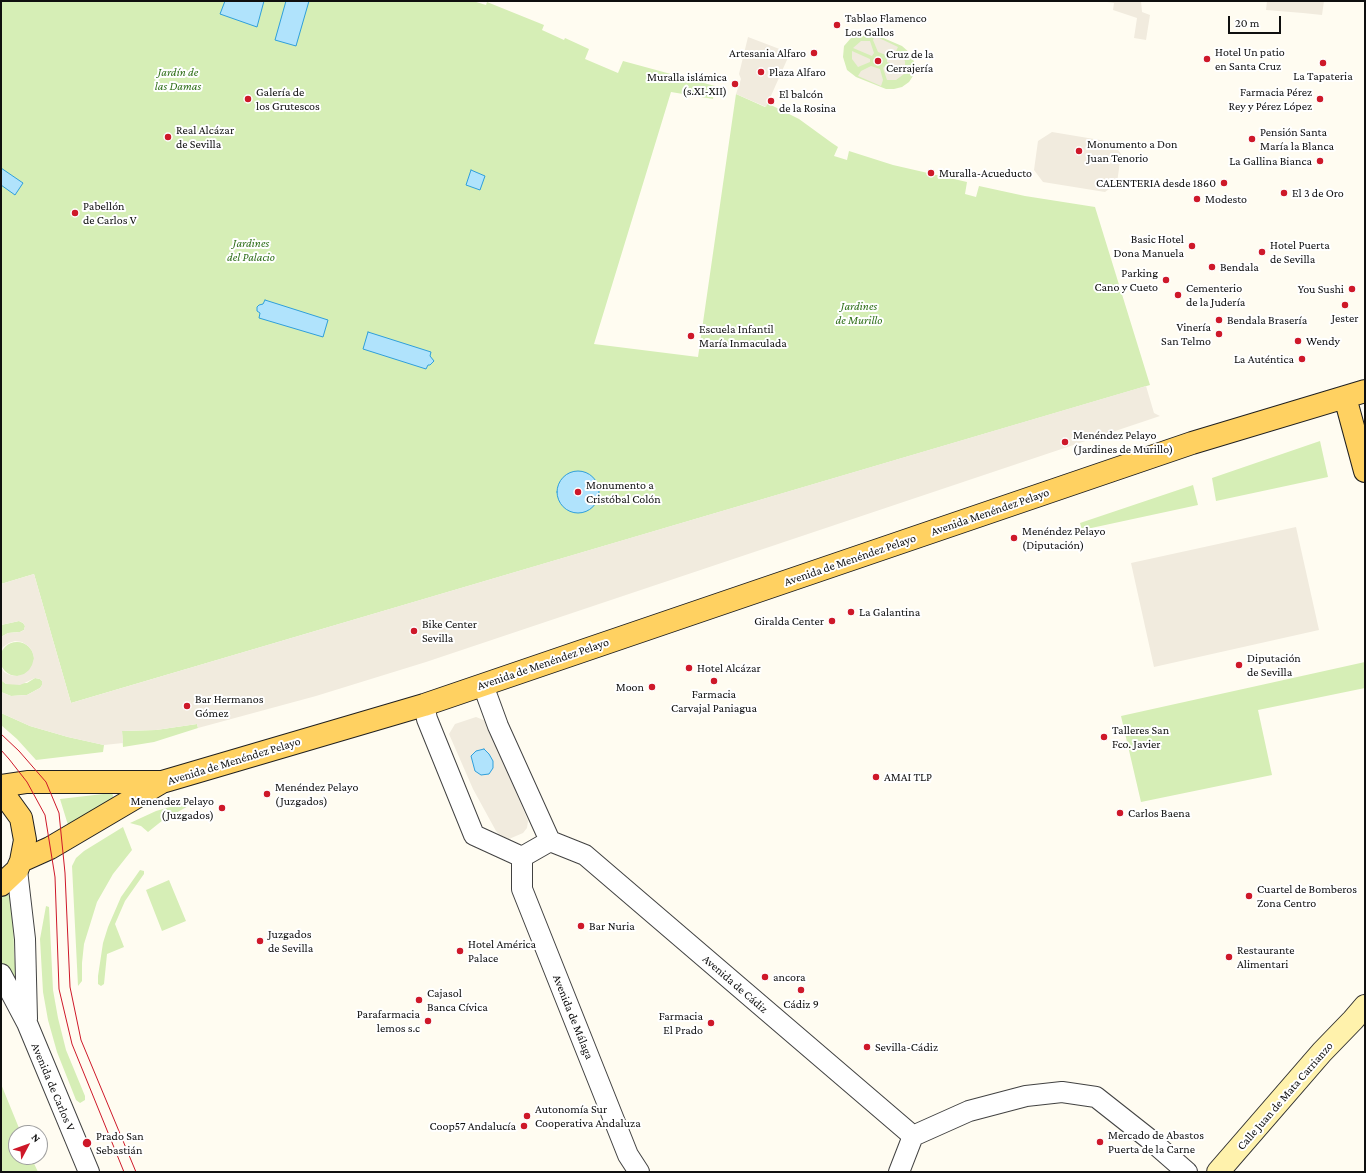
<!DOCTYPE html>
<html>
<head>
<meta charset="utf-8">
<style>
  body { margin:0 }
  #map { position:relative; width:1366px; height:1173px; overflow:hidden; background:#fffcf1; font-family:"Crimson Pro",serif }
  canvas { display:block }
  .frame { position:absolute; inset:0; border:2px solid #0f0f0f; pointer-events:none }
  .north { position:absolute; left:8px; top:1125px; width:40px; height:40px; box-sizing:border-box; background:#fff; border:1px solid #9f9f9f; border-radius:50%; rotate:49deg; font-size:11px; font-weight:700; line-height:16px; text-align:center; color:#0f0f0f }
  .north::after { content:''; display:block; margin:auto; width:14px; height:18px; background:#ce1829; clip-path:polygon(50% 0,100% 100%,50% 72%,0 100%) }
  .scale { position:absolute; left:1228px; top:16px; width:53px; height:18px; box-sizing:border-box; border:2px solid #0f0f0f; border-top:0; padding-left:5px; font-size:12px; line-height:14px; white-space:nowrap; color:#0f0f0f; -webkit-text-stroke:3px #fff; paint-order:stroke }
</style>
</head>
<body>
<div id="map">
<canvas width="1366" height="1173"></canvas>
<div class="frame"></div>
<div class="north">N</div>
<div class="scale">20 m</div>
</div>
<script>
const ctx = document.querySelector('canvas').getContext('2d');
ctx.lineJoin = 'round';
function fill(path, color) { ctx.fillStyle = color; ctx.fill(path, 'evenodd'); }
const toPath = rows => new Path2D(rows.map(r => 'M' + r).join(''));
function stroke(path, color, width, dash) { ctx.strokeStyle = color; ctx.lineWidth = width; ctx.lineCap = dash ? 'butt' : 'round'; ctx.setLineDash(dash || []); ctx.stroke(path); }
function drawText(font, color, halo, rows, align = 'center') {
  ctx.font = font + ' "Crimson Pro",serif'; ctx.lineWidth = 4; ctx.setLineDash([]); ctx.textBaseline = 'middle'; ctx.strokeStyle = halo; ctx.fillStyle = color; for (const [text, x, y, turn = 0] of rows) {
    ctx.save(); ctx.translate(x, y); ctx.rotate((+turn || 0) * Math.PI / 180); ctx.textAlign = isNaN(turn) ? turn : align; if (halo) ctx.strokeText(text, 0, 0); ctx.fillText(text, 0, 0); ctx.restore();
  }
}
fill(toPath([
  [1,1,473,1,486,5,487,2,544,25,542,30,564,40,565,38,589,49,585,59,618,73,623,61,715,86,713,99,671,92,594,344,698,357,736,94,765,107,767,103,799,119,832,143,838,147,834,156,847,160,849,151,893,165,967,182,965,194,976,197,979,186,1025,196,1095,207,1150,385,71,703,34,574,1,584],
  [861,32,868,32,874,34,902,46,910,53,914,62,914,69,913,76,909,82,902,87,894,89,886,89,856,77,847,70,843,57,844,46,851,38],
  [1320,441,1328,477,1216,501,1212,478],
  [1193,485,1198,505,1082,530,1080,523],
  [19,621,23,623,25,626,24,630,20,632,8,633,1,637,1,625],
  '0 659a17 17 0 1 1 34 0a17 17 0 1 1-34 0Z',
  [1365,662,1365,688,1258,710,1272,775,1141,802,1121,716],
  [35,678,40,679,42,681,42,685,40,688,27,695,11,696,1,692,1,680,6,684,27,683],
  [1,713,30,726,68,737,104,745,103,752,36,760,17,739,1,725],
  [197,724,198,728,154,742,123,747,122,731,156,730],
  [112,793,115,801,68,825,60,799],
  [191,801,192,804,163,820,148,832,141,826,130,823,156,811],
  [123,827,132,850,113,874,97,902,84,944,82,963,82,981,78,986,72,866,76,858,84,851],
  [140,870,144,871,144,874,125,901,115,924,124,947,107,954,104,984,101,986,98,984,98,976,103,943,108,927,121,897],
  [169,880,186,921,162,931,146,890],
  [6,895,13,895,14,954,18,991,1,964,1,898],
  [46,906,49,907,53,990,58,1018,66,1050,85,1096,85,1100,80,1103,76,1100,57,1052,48,1020,43,992,40,939],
  [1,1084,21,1133,16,1133,16,1157,31,1157,38,1172,1,1172]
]), '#d6eeb6');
fill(toPath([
  [1100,1,1141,1,1142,12,1150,15,1146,40,1134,38,1137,18,1113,10,1114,3],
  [1267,1,1324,1,1322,15,1303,13,1266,10],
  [875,36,898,47,896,51,886,55,878,52,873,40],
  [748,37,790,53,766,107,736,94,741,79,739,74],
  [861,41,870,41,874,53,872,56,853,48],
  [852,51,870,59,870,62,858,67,852,59],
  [898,53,905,61,905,70,887,62,887,59],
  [871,66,880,69,883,80,881,86,858,76,861,71],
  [885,66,904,74,896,80,887,80,883,68],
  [1052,132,1112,142,1121,154,1117,183,1105,192,1043,182,1034,170,1038,141],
  [1146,386,1154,413,1160,416,426,662,316,696,198,728,197,724,156,730,122,731,123,743,104,745,68,737,30,726,1,713,1,692,11,696,27,695,40,688,42,685,42,681,40,679,35,678,20,685,6,684,1,680,1,667,4,672,10,675,17,676,24,674,29,670,32,665,34,658,32,651,28,646,22,642,15,641,9,643,3,647,1,651,1,637,8,633,20,632,24,630,25,626,23,623,19,621,1,625,1,584,34,574,71,703],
  [1296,527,1319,630,1154,667,1131,563],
  [476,717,486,721,528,821,527,828,523,833,509,839,501,837,496,831,473,789,449,734,455,724]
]), '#f1ebde');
const water = toPath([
  [225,1,264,1,257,27,220,14,225,1],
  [286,1,309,1,296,46,275,40,286,1],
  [1,168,23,183,15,195,1,185,1,168],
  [471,170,485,176,480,190,466,185,471,170],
  [265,300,328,320,323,337,259,318,260,313,257,311,257,307,259,305,263,304,265,300],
  [368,332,431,352,430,356,434,361,430,365,428,365,426,369,363,349,368,332],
  '557 492a21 21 0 1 1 42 0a21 21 0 1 1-42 0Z',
  [484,749,489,754,493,761,493,768,489,774,481,775,475,771,471,756,476,751,484,749]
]);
fill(water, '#b0e3fc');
stroke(water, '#2f9fdb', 1);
const tertiary = toPath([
  [483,685,498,726,550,841],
  [424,705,427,719,474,835,522,857],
  [550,841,585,855,913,1136],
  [522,857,522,889,628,1155,639,1172],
  [522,857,550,841],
  [17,870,25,939,27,1019],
  [1,974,27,1023,89,1172],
  [899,1172,913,1136,969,1111,1026,1096,1062,1092,1096,1097,1148,1138,1187,1172]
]);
const secondary = toPath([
  [1218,1172,1322,1052,1353,1020,1365,1006]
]);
const primary = toPath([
  [1345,397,1365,471],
  [1,786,27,782,160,782],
  [1,795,8,800,21,818,25,840,21,861,17,870,1,885],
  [21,861,50,848,162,782,424,705,1192,443,1365,391]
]);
stroke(tertiary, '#424242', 22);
stroke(secondary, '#313131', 24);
stroke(primary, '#202020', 24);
stroke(tertiary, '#fff', 20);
stroke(secondary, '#fff2ac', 22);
stroke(primary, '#ffd161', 22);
stroke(toPath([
  [1,734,19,751,46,782,59,813,65,873,70,987,81,1040,136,1172],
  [1,750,9,759,27,782,45,815,55,877,59,989,72,1044,124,1172]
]), '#ce1829', 1);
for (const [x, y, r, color] of [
  [837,25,4,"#ce1829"],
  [814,53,4,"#ce1829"],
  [1207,59,4,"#ce1829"],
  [878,61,4,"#ce1829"],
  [1323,63,4,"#ce1829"],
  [761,72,4,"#ce1829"],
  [735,84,4,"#ce1829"],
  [248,99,4,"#ce1829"],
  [1320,99,4,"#ce1829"],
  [771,101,4,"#ce1829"],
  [168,137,4,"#ce1829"],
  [1252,139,4,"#ce1829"],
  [1079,151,4,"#ce1829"],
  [1320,161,4,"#ce1829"],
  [931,173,4,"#ce1829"],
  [1224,183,4,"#ce1829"],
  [1284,193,4,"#ce1829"],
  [1197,199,4,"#ce1829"],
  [75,213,4,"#ce1829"],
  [1192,246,4,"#ce1829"],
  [1262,252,4,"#ce1829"],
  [1212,267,4,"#ce1829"],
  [1166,280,4,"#ce1829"],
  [1352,289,4,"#ce1829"],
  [1178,295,4,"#ce1829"],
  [1345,305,4,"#ce1829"],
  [1219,320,4,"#ce1829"],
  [1219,334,4,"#ce1829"],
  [691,336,4,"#ce1829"],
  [1298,341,4,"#ce1829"],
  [1302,359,4,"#ce1829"],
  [1065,442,4,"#ce1829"],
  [578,492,4,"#ce1829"],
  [1014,538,4,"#ce1829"],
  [851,612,4,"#ce1829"],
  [832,621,4,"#ce1829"],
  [414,631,4,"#ce1829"],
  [1239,665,4,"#ce1829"],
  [689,668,4,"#ce1829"],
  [714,681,4,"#ce1829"],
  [652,687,4,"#ce1829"],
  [187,706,4,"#ce1829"],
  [1104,737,4,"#ce1829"],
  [876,777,4,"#ce1829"],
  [267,794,4,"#ce1829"],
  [222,808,4,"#ce1829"],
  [1120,813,4,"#ce1829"],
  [1249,896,4,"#ce1829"],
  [581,926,4,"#ce1829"],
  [260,941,4,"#ce1829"],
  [460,951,4,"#ce1829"],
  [1229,957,4,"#ce1829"],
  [765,977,4,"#ce1829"],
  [801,990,4,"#ce1829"],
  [419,1000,4,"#ce1829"],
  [428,1021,4,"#ce1829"],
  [711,1023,4,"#ce1829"],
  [867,1047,4,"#ce1829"],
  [527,1116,4,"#ce1829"],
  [524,1126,4,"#ce1829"],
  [1100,1142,4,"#ce1829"],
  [87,1143,5,"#ce1829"]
]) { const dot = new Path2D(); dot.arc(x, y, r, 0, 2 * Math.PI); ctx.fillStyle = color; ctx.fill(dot); stroke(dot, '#fff', 1.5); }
drawText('12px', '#0f0f0f', '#fff', [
  ["Tablao Flamenco",845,18],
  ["Los Gallos",845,32],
  ["Hotel Un patio",1215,52],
  ["en Santa Cruz",1215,66],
  ["Artesania Alfaro",806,53,"right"],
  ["Cruz de la",886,54],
  ["Cerrajería",886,68],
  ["Plaza Alfaro",769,72],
  ["La Tapateria",1323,76,"center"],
  ["Muralla islámica",727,77,"right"],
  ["(s.XI-XII)",727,91,"right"],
  ["Galería de",256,92],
  ["los Grutescos",256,106],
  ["Farmacia Pérez",1312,92,"right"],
  ["Rey y Pérez López",1312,106,"right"],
  ["El balcón",779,94],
  ["de la Rosina",779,108],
  ["Real Alcázar",176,130],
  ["de Sevilla",176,144],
  ["Pensión Santa",1260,132],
  ["María la Blanca",1260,146],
  ["Monumento a Don",1087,144],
  ["Juan Tenorio",1087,158],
  ["La Gallina Bianca",1312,161,"right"],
  ["Muralla-Acueducto",939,173],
  ["CALENTERIA desde 1860",1216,183,"right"],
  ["El 3 de Oro",1292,193],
  ["Modesto",1205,199],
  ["Pabellón",83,206],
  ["de Carlos V",83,220],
  ["Basic Hotel",1184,239,"right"],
  ["Dona Manuela",1184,253,"right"],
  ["Hotel Puerta",1270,245],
  ["de Sevilla",1270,259],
  ["Bendala",1220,267],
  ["Parking",1158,273,"right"],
  ["Cano y Cueto",1158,287,"right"],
  ["Cementerio",1186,288],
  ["de la Judería",1186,302],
  ["You Sushi",1344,289,"right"],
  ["Jester",1345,318,"center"],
  ["Bendala Brasería",1227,320],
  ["Vinería",1211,327,"right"],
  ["San Telmo",1211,341,"right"],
  ["Escuela Infantil",699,329],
  ["María Inmaculada",699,343],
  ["Wendy",1306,341],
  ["La Auténtica",1294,359,"right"],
  ["Menéndez Pelayo",1073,435],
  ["(Jardines de Murillo)",1073,449],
  ["Monumento a",586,485],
  ["Cristóbal Colón",586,499],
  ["Menéndez Pelayo",1022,531],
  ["(Diputación)",1022,545],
  ["La Galantina",859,612],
  ["Giralda Center",824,621,"right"],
  ["Bike Center",422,624],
  ["Sevilla",422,638],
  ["Diputación",1247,658],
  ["de Sevilla",1247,672],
  ["Hotel Alcázar",697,668],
  ["Moon",644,687,"right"],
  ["Farmacia",714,694,"center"],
  ["Carvajal Paniagua",714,708,"center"],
  ["Bar Hermanos",195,699],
  ["Gómez",195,713],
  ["Talleres San",1112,730],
  ["Fco. Javier",1112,744],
  ["AMAI TLP",884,777],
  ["Menéndez Pelayo",275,787],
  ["(Juzgados)",275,801],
  ["Menendez Pelayo",214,801,"right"],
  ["(Juzgados)",214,815,"right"],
  ["Carlos Baena",1128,813],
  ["Cuartel de Bomberos",1257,889],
  ["Zona Centro",1257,903],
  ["Bar Nuria",589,926],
  ["Juzgados",268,934],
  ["de Sevilla",268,948],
  ["Hotel América",468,944],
  ["Palace",468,958],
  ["Restaurante",1237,950],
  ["Alimentari",1237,964],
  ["ancora",773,977],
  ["Cajasol",427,993],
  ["Banca Cívica",427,1007],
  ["Cádiz 9",801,1004,"center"],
  ["Parafarmacia",420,1014,"right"],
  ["lemos s.c",420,1028,"right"],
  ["Farmacia",703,1016,"right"],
  ["El Prado",703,1030,"right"],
  ["Sevilla-Cádiz",875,1047],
  ["Autonomía Sur",535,1109],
  ["Cooperativa Andaluza",535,1123],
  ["Coop57 Andalucía",516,1126,"right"],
  ["Mercado de Abastos",1108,1135],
  ["Puerta de la Carne",1108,1149],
  ["Prado San",96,1136],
  ["Sebastián",96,1150]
], 'left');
drawText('italic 12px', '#2e6e18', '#fff', [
  ["Jardín de",178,72],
  ["las Damas",178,86],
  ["Jardines",251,243],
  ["del Palacio",251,257],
  ["Jardines",859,306],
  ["de Murillo",859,320]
]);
drawText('12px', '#0f0f0f', '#fff', [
  ["Avenida Menéndez Pelayo",990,512,-19],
  ["Avenida de Menéndez Pelayo",850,560,-19],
  ["Avenida de Menéndez Pelayo",543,664,-19],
  ["Avenida de Menéndez Pelayo",234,761,-17],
  ["Avenida de Cádiz",735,984,41],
  ["Avenida de Málaga",573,1017,68],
  ["Avenida de Carlos V",53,1087,67],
  ["Calle Juan de Mata Carrianzo",1285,1096,-49]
]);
</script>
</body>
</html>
